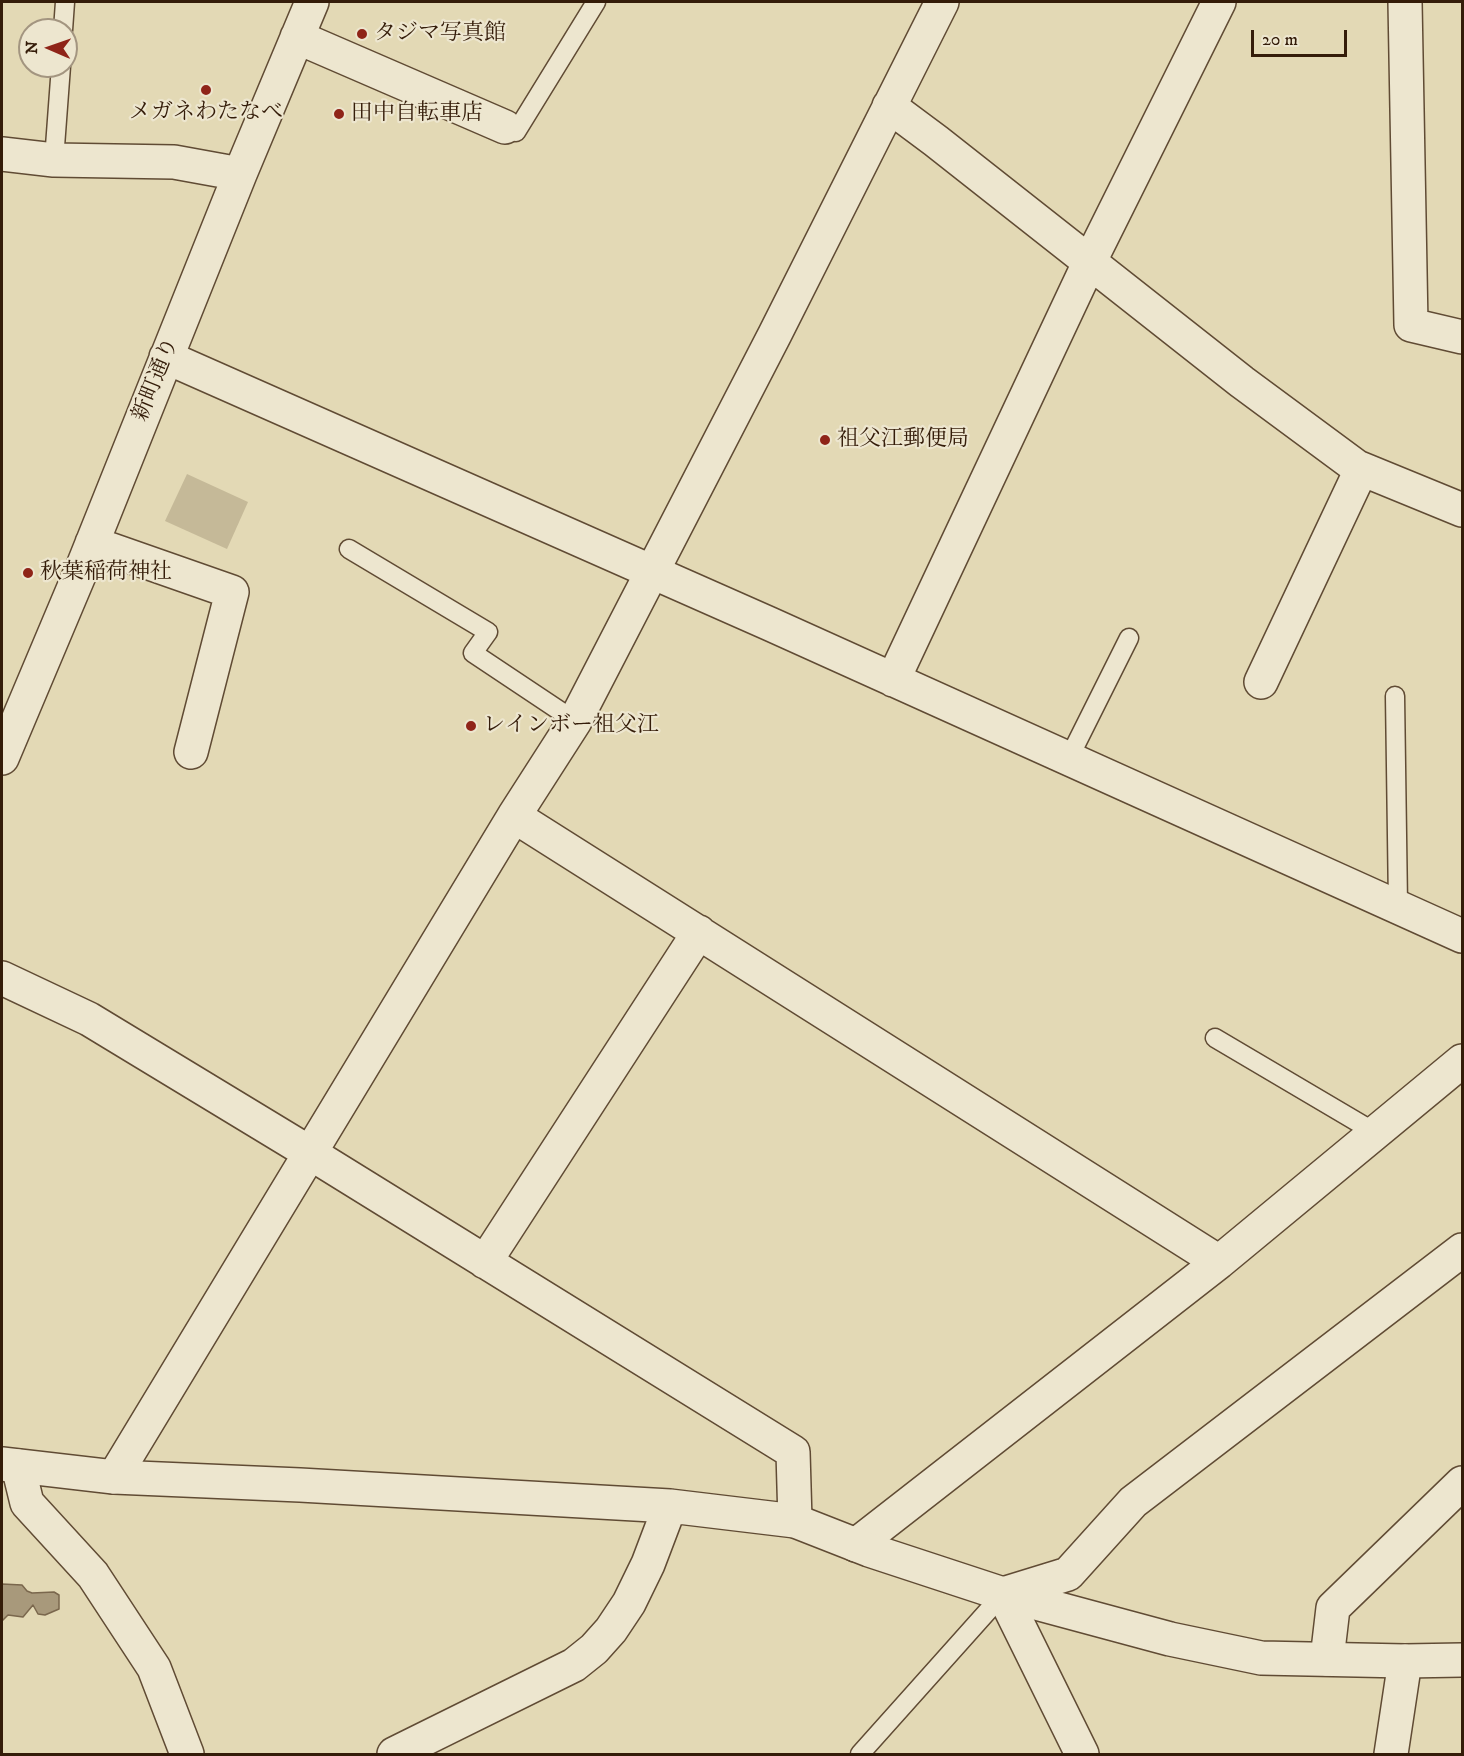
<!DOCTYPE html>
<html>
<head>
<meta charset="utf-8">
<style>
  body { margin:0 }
  #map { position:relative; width:1464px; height:1756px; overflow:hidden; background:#e3d9b5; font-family:"IM FELL DW Pica",serif }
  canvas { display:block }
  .frame { position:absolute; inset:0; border:3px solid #341c09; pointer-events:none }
  .north { position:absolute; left:18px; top:18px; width:60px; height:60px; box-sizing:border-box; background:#ede6cf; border:2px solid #a39580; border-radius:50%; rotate:272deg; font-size:16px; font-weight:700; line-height:24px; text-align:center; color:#341c09 }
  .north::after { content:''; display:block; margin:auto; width:21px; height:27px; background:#8f2418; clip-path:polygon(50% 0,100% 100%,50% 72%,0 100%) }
  .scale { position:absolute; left:1251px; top:30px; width:96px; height:27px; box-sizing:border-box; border:3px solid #341c09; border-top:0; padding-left:8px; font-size:18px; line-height:21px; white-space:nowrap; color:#341c09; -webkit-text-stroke:4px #ede6cf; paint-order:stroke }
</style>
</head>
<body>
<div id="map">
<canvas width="1464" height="1756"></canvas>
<div class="frame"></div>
<div class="north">N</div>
<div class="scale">20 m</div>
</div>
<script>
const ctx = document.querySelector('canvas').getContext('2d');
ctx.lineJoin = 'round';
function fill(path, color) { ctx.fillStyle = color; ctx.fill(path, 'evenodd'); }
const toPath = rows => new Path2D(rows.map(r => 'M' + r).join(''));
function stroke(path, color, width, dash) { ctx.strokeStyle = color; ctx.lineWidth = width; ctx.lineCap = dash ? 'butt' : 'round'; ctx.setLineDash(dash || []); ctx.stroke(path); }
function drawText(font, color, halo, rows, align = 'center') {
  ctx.font = font + ' "IM FELL DW Pica","Noto Serif JP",serif'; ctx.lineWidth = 4.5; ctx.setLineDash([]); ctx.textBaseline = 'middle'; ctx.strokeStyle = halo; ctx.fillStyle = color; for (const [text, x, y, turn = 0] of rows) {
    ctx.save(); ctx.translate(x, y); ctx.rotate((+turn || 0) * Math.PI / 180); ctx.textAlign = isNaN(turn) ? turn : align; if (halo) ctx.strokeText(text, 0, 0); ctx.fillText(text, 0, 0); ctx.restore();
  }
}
fill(toPath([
  [187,474,248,502,227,549,165,521]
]), '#c5b998');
const water = toPath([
  [2,1584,22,1585,27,1591,32,1593,54,1592,59,1595,59,1609,45,1615,38,1614,33,1605,23,1617,8,1615,2,1621,2,1584]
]);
fill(water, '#a8997b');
stroke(water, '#7a674d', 1.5);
const service = toPath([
  [63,30,65,2],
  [505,127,516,132,596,2],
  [54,160,61,66],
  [349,549,488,632,473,653,575,721],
  [1395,696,1398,905],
  [1069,758,1129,638],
  [1215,1038,1376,1133],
  [860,1754,1003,1594]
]);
const minor = toPath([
  [1405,2,1411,325,1462,337],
  [297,37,505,127],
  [889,106,936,141,1242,382,1357,467,1462,510],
  [2,154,54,160,174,162,240,174],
  [166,357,770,624,1462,936],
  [92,543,232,592,191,752],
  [893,680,1090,261,1219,2],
  [1261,682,1361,470],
  [2,758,83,566,240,174,312,2],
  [514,816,1219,1262],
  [2,978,89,1019,310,1153,793,1452,795,1521],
  [485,1262,699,932],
  [18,1466,27,1503,93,1575,154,1668,187,1754],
  [114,1477,514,816,575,721,775,334,942,2],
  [856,1545,1219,1262,1462,1061],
  [1327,1659,1333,1608,1462,1483],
  [1082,1754,1003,1594,1068,1574,1133,1502,1462,1250],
  [1391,1754,1405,1661]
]);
const tertiary = toPath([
  [2,1464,114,1477,300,1485,670,1506,795,1521,869,1550,1003,1594,1170,1639,1261,1658,1405,1661,1462,1660],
  [394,1754,574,1665,594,1649,611,1630,629,1603,648,1564,670,1506]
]);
stroke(service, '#604b34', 21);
stroke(minor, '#604b34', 36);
stroke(tertiary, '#604b34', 36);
stroke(service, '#ede6cf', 18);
stroke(minor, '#ede6cf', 33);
stroke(tertiary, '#ede6cf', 33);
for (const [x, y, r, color] of [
  [362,34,6,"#8f2418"],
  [206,90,6,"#8f2418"],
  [339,114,6,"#8f2418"],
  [825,440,6,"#8f2418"],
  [28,573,6,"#8f2418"],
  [471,726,6,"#8f2418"]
]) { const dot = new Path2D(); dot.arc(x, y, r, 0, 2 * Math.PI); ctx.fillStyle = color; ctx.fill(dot); stroke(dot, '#ede6cf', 2); }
drawText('22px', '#341c09', '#ede6cf', [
  ["タジマ写真館",374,34],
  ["メガネわたなべ",206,113,"center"],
  ["田中自転車店",351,114],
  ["祖父江郵便局",837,440],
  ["秋葉稲荷神社",40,573],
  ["レインボー祖父江",483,726]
], 'left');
drawText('22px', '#341c09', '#ede6cf', [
  ["新町通り",157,380,-68]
]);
</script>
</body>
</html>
